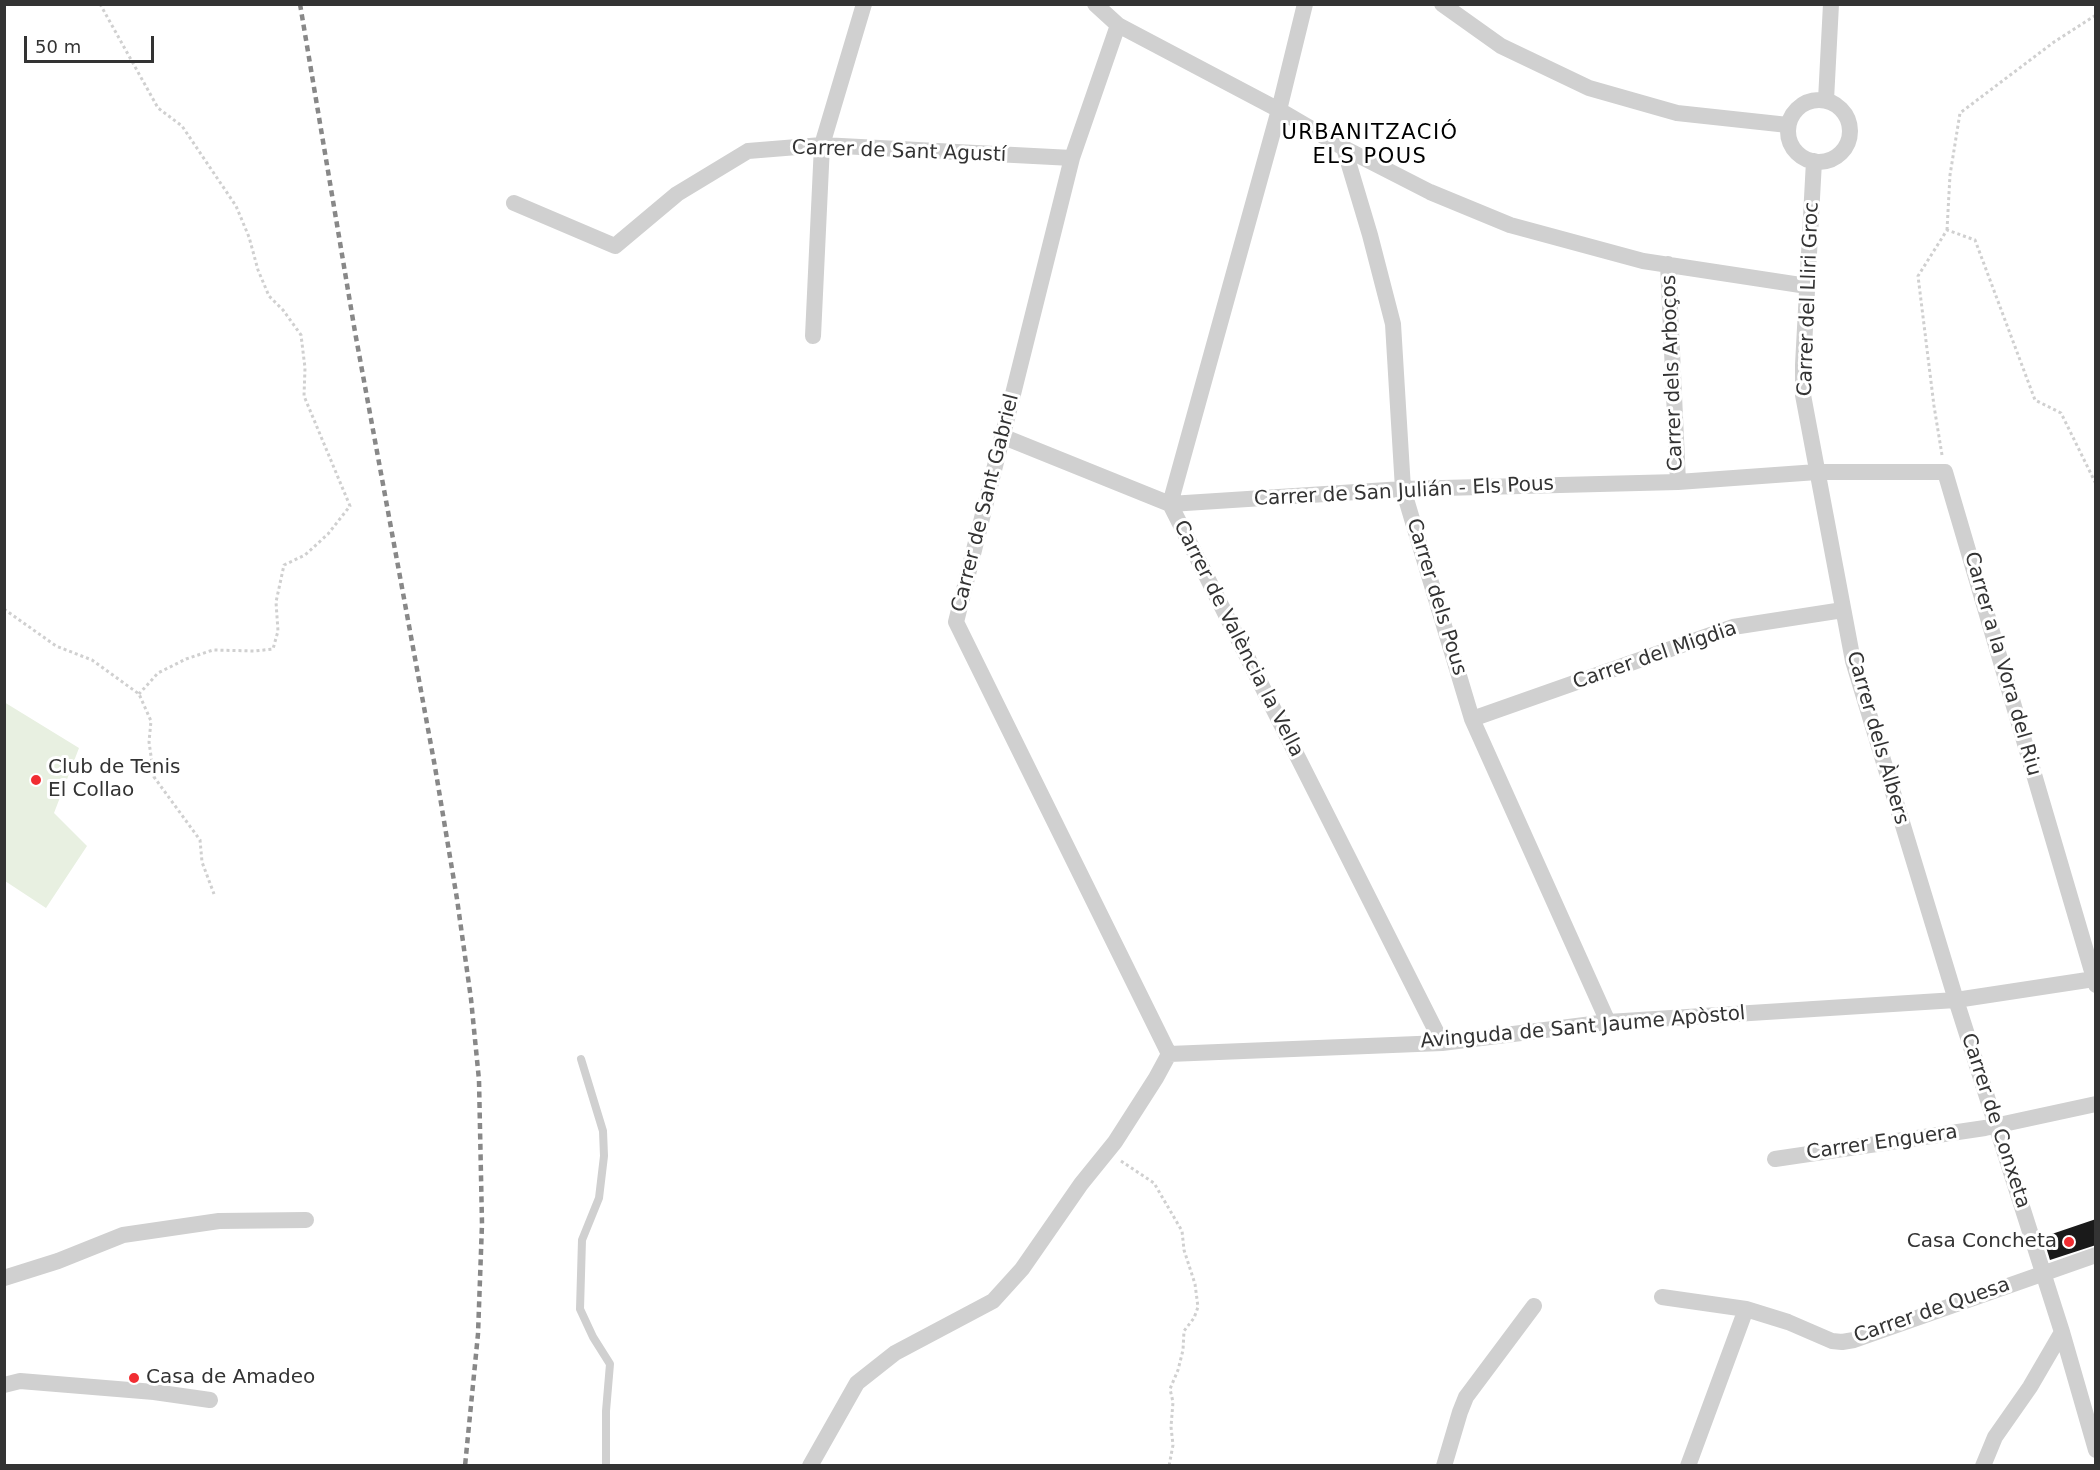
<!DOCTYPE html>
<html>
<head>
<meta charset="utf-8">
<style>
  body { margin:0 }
  #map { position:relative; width:2100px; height:1470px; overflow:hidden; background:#fff; font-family:"DejaVu Sans",sans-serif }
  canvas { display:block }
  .frame { position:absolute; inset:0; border:6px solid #333; pointer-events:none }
  .scale { position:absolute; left:24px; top:36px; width:130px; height:27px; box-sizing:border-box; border:3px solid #333; border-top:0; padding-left:8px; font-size:18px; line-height:21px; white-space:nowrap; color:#333; -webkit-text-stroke:4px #fff; paint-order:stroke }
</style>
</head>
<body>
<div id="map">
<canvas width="2100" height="1470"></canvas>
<div class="frame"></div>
<div class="scale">50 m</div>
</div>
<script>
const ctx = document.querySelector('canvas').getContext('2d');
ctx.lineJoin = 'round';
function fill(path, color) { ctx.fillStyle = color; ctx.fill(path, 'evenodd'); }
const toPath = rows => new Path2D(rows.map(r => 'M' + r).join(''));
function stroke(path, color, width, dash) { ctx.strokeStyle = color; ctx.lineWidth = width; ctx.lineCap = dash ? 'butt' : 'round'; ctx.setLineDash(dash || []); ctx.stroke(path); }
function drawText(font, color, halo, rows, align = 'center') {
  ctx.font = font + ' "DejaVu Sans",sans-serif'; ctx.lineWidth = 6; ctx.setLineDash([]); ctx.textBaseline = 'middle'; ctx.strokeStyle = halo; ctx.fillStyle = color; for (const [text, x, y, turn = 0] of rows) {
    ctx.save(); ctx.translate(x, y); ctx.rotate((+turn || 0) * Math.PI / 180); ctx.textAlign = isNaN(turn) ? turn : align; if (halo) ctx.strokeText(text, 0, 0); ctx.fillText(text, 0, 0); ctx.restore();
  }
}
fill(toPath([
  [4,702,79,748,54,813,87,846,46,908,5,881]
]), '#e8f0e1');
fill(toPath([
  [2096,1219,2096,1245,2050,1260,2043,1237]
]), '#1a1a1a');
stroke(toPath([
  [100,4,158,108,182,126,236,206,249,237,258,270,269,296,283,310,301,335,305,368,304,396,350,506,328,534,305,555,284,565,276,602,278,631,273,649,255,651,213,650,186,659,158,673,139,694],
  [1947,230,1950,175,1960,113,2054,42,2096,15],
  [1942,455,1934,406,1918,276,1947,230,1975,240,2035,400,2061,413,2096,484],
  [4,609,56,646,92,660,139,694,151,721,149,742,154,777,200,840,202,862,214,894],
  [1121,1161,1154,1183,1182,1231,1184,1250,1195,1284,1198,1307,1194,1318,1184,1331,1183,1350,1178,1370,1170,1389,1173,1402,1171,1427,1173,1445,1169,1466]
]), '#d0d0d0', 3, [3, 3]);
stroke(toPath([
  [581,1059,603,1131,604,1156,599,1198,582,1240,580,1309,593,1337,610,1364,606,1411,606,1466]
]), '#d0d0d0', 8);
stroke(toPath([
  [1095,4,1118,25,1279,110,1344,148,1430,192,1510,225,1643,261,1807,286],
  [1305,4,1279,110,1170,504,1442,1043],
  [1442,4,1501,46,1589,88,1677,113,1788,125],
  [1118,25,1072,158,956,622,1169,1054],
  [1826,100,1831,4],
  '1788 131a31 31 0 1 1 62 0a31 31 0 1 1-62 0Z',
  [1344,148,1370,235,1393,324,1403,489,1472,719,1608,1022],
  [1814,161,1803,365,1803,395,1853,661,1956,1000,2062,1332,2096,1450],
  [514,203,615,246,677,194,748,151,822,145,1072,158],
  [1668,264,1678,482],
  [813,336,822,145,864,4],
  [1004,437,1170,504,1403,489,1678,482,1817,472,1945,472,2096,985],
  [1472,719,1733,627,1843,610],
  [1775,1159,1985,1128,2096,1104],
  [4,1278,58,1261,123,1235,219,1221,306,1220],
  [1662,1297,1746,1309,1788,1322,1832,1341,1842,1342,1854,1340,2096,1255],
  [4,1385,20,1381,154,1392,210,1400],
  [810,1466,857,1383,895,1353,993,1301,1022,1269,1081,1184,1115,1142,1156,1078,1169,1054,1442,1043,1608,1022,1956,1000,2094,979],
  [1444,1466,1460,1412,1466,1397,1534,1306],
  [1688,1466,1746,1309],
  [1983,1466,1995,1437,2030,1387,2062,1332]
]), '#d0d0d0', 16);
stroke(toPath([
  [300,4,355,332,435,767,457,899,471,999,479,1080,482,1224,478,1334,465,1466]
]), '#888', 4.5, [6, 4.5]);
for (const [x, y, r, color] of [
  [36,780,6,"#f12d32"],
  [2069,1242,6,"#f12d32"],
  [134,1378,6,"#f12d32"]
]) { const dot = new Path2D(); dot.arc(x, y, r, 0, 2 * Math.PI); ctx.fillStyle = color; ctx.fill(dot); stroke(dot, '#fff', 2); }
drawText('20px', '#333', '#fff', [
  ["Carrer de Sant Agustí",899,152,2],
  ["Carrer del Lliri Groc",1809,299,-88],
  ["Carrer dels Arboços",1673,373,-92],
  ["Carrer de San Julián - Els Pous",1404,492,-3],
  ["Carrer de Sant Gabriel",986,503,-76],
  ["Carrer dels Pous",1436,597,73],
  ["Carrer de València la Vella",1238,639,63],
  ["Carrer del Migdia",1655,656,-19],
  ["Carrer a la Vora del Riu",2002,664,74],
  ["Carrer dels Àlbers",1877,738,74],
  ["Avinguda de Sant Jaume Apòstol",1583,1028,-5],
  ["Carrer de Conxeta",1995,1121,72],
  ["Carrer Enguera",1882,1143,-8],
  ["Carrer de Quesa",1932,1311,-19]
]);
drawText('20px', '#333', '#fff', [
  ["Club de Tenis",48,768],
  ["El Collao",48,791],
  ["Casa Concheta",2057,1242,"right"],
  ["Casa de Amadeo",146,1378]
], 'left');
ctx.letterSpacing = '1.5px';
drawText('21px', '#000', '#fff', [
  ["URBANITZACIÓ",1370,134],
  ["ELS POUS",1370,158]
]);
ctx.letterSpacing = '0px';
</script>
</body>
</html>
